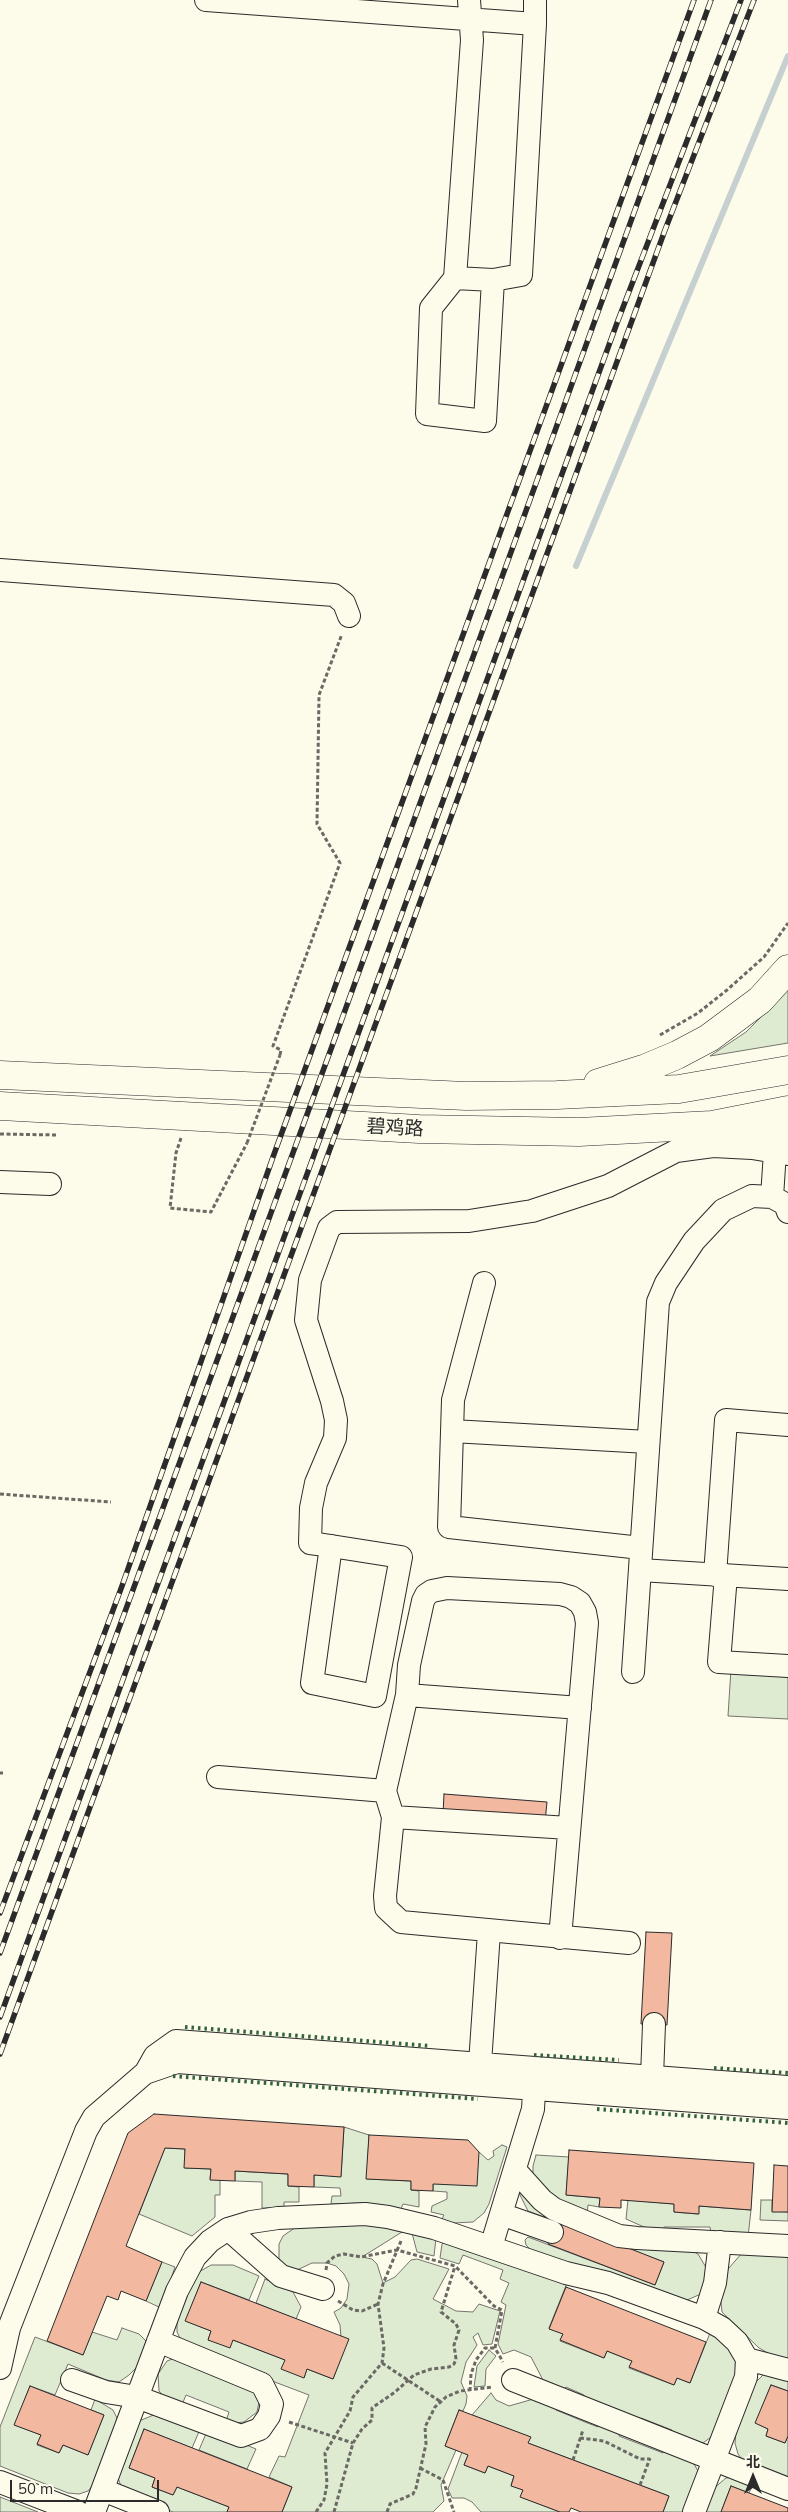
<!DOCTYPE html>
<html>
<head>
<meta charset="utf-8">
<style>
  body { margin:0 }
  #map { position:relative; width:788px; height:2512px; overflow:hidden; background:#fdfbea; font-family:Mulish,"Noto Sans SC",sans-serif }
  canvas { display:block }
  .north { position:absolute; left:728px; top:2452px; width:50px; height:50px; -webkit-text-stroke:4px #fdfbea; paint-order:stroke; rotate:0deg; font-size:14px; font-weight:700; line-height:20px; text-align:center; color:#2b2b2b }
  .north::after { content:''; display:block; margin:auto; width:18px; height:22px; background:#2b2b2b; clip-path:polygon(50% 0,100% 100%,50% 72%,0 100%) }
  .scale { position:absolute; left:10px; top:2480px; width:149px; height:22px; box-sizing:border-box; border:2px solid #2b2b2b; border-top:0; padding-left:6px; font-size:15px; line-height:18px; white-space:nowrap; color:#2b2b2b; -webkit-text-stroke:4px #fdfbea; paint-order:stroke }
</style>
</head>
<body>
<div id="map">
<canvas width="788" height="2512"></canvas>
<div class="north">北</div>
<div class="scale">50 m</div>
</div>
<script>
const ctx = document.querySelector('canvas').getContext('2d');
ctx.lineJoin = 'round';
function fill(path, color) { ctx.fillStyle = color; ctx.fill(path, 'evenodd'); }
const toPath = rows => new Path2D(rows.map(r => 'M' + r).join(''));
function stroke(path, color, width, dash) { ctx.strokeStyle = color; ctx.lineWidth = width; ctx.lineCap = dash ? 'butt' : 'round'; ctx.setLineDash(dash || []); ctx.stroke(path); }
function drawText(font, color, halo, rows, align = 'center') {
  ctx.font = font + ' Mulish,"Noto Sans SC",sans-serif'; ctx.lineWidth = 4; ctx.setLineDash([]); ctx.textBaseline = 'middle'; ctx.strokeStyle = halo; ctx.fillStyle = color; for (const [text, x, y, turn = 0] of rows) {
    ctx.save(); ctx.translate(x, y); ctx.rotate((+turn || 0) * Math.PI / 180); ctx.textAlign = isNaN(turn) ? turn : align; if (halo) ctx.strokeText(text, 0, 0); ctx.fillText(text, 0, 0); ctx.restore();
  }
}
const green = toPath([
  [788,990,788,1043,710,1056,746,1032,788,990],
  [731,1669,788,1673,788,1719,728,1716,731,1669],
  [344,2127,369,2135,367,2179,411,2181,411,2190,419,2191,419,2207,403,2204,401,2209,361,2203,331,2204,332,2196,341,2196,340,2188,314,2187,314,2175,341,2176,344,2127],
  [502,2145,507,2147,489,2204,484,2213,473,2222,453,2223,442,2219,444,2215,431,2212,432,2206,447,2199,447,2192,433,2191,433,2184,479,2152,488,2160,494,2156,493,2151,502,2145],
  [165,2148,185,2149,185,2168,211,2169,210,2179,220,2180,220,2195,215,2195,215,2217,192,2236,139,2214,165,2148],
  [536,2155,569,2157,566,2195,600,2198,599,2207,588,2205,587,2216,554,2203,533,2178,533,2166,536,2155],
  [235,2171,288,2174,288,2186,299,2187,299,2202,284,2202,284,2207,262,2208,262,2182,235,2181,235,2171],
  [520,2188,540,2206,688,2249,698,2254,707,2269,701,2294,687,2300,675,2299,601,2270,566,2263,531,2250,526,2245,525,2240,528,2237,655,2285,664,2262,528,2211,518,2191,520,2188],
  [628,2200,674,2204,674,2212,698,2214,699,2206,751,2210,748,2237,711,2234,710,2227,664,2227,663,2233,644,2227,626,2219,628,2200],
  [761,2200,772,2200,772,2211,788,2212,788,2221,760,2220,761,2200],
  [356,2223,386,2226,402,2232,362,2257,372,2259,377,2264,383,2283,395,2277,411,2260,417,2259,449,2269,433,2299,456,2311,473,2312,479,2304,500,2311,492,2344,483,2345,478,2333,473,2337,477,2345,466,2362,461,2382,467,2396,466,2404,463,2411,459,2410,445,2446,456,2450,441,2485,444,2501,433,2512,282,2512,292,2487,269,2477,279,2456,285,2457,309,2395,185,2348,177,2332,177,2319,197,2273,211,2265,233,2265,259,2276,249,2300,201,2282,186,2321,211,2331,208,2340,233,2340,285,2360,304,2378,307,2369,333,2379,348,2339,341,2337,340,2325,334,2312,341,2308,347,2299,349,2284,344,2274,336,2266,327,2263,312,2263,297,2270,288,2269,279,2262,279,2244,283,2236,296,2227,356,2223],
  [412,2233,436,2238,434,2256,417,2252,412,2233],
  [446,2240,567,2283,549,2328,563,2334,560,2341,604,2358,607,2351,632,2361,629,2368,674,2385,677,2378,690,2383,710,2333,723,2341,736,2361,737,2372,711,2437,703,2443,695,2444,670,2437,672,2430,641,2418,638,2425,590,2405,584,2395,566,2387,561,2392,545,2384,531,2357,514,2350,503,2354,498,2344,506,2305,501,2302,509,2283,500,2279,503,2270,463,2255,459,2264,440,2258,442,2244,446,2240],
  [788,2251,788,2364,759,2348,722,2312,720,2293,728,2269,743,2252,788,2251],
  [162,2262,175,2267,161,2308,146,2301,162,2262],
  [265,2279,293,2292,301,2307,296,2319,256,2303,265,2279],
  [122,2328,139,2334,146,2341,139,2365,129,2375,119,2382,106,2380,68,2364,55,2395,30,2386,15,2425,41,2435,37,2445,59,2453,63,2445,88,2455,104,2415,91,2410,95,2399,113,2410,117,2418,116,2427,93,2485,88,2491,79,2494,68,2493,0,2466,0,2427,35,2337,83,2355,92,2332,117,2340,122,2328],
  [489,2350,496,2356,486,2369,485,2386,474,2387,477,2366,489,2350],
  [175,2358,256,2392,259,2402,257,2412,244,2422,225,2424,229,2412,186,2395,181,2407,164,2397,159,2391,158,2374,167,2361,175,2358],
  [764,2374,788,2376,788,2391,771,2385,756,2423,768,2429,766,2436,785,2443,788,2436,788,2483,744,2462,738,2454,735,2443,736,2433,754,2384,764,2374],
  [491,2393,496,2400,509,2406,537,2398,558,2403,556,2410,585,2422,598,2427,601,2421,621,2429,619,2436,663,2453,666,2447,691,2459,698,2471,697,2478,684,2512,663,2512,669,2496,528,2443,530,2437,472,2415,491,2393],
  [156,2414,201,2427,192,2448,144,2429,129,2468,155,2478,152,2487,173,2495,177,2487,229,2507,227,2512,173,2512,126,2493,121,2486,118,2478,139,2421,156,2414],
  [208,2429,256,2449,247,2469,199,2450,208,2429],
  [462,2452,468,2455,464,2465,485,2473,488,2466,514,2476,511,2485,523,2490,521,2497,560,2512,481,2512,472,2502,464,2498,452,2498,448,2489,462,2452],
  [733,2477,754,2482,749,2493,731,2486,721,2512,704,2512,713,2489,726,2478,733,2477],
  [0,2497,38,2512,0,2512,0,2497]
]);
fill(green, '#deebd1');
stroke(green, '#74746e', 1);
stroke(toPath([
  [576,566,788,56]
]), '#c7d0d0', 6);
const building = toPath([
  [444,1794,547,1802,545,1822,443,1814,444,1794],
  [646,1932,672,1933,667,2025,641,2024,646,1932],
  [154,2114,344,2127,341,2177,314,2175,314,2187,288,2186,288,2174,235,2171,235,2181,210,2180,211,2169,184,2168,185,2149,165,2148,126,2246,162,2262,146,2301,121,2291,118,2300,107,2296,83,2355,47,2341,128,2133,154,2114],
  [369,2135,468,2140,479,2152,477,2186,433,2184,433,2191,411,2190,411,2181,366,2179,369,2135],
  [569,2150,754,2163,751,2210,699,2206,699,2214,674,2212,674,2204,621,2200,621,2208,599,2207,600,2198,566,2195,569,2150],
  [774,2165,788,2166,788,2212,772,2212,774,2165],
  [557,2220,664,2262,655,2285,548,2244,557,2220],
  [201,2282,349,2339,333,2379,307,2369,304,2378,281,2369,285,2360,233,2340,230,2348,208,2340,211,2331,185,2321,201,2282],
  [566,2287,706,2342,690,2383,677,2378,674,2385,629,2367,632,2361,607,2351,604,2358,560,2340,563,2334,549,2329,566,2287],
  [771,2385,788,2391,788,2436,785,2443,766,2436,768,2429,755,2423,771,2385],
  [30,2386,104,2415,88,2455,63,2445,59,2453,37,2444,41,2435,14,2425,30,2386],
  [459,2410,531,2437,528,2443,669,2496,663,2512,581,2512,571,2508,569,2512,560,2512,520,2497,523,2490,511,2486,514,2476,488,2466,485,2473,464,2465,468,2455,445,2446,459,2410],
  [144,2429,292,2487,282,2512,227,2512,229,2507,177,2487,173,2495,152,2487,155,2478,129,2468,144,2429],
  [731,2486,788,2508,788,2512,721,2512,731,2486]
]);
fill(building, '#f2b8a0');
stroke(building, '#2b2b2b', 1);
const minor = toPath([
  [206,0,535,24,521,275,493,280,455,278,431,308,427,414,485,421,493,280],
  [535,0,535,24],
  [455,278,472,40,469,0],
  [0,570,334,595,344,603,349,616],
  [0,1182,50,1184],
  [772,1197,775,1152],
  [484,1283,453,1400,449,1527,641,1548],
  [452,1431,648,1442],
  [331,1546,312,1683,375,1696,401,1557,331,1546,310,1543,311,1508,316,1483,335,1438,336,1420,332,1401,306,1320,310,1280,329,1228,337,1222,469,1221,532,1211,608,1186,676,1151,713,1146,752,1148,788,1154],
  [640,1570,788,1579],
  [715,1575,726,1420,788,1425],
  [726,1575,719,1662,788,1666],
  [633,1672,658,1302,666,1283,694,1241,723,1210,752,1196,772,1197,785,1204,788,1212],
  [407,1695,580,1708],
  [218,1777,385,1791,393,1817,385,1896,386,1908,401,1922,629,1943],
  [385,1791,407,1695,409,1665,423,1601,426,1595,432,1591,447,1588,560,1594,571,1597,580,1603,585,1612,587,1623,560,1938],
  [393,1817,569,1828],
  [146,2072,155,2056,176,2041,788,2087],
  [652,2077,654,2024],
  [479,2078,489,1932],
  [515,2170,542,2200,554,2209,619,2236,637,2238,788,2246],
  [501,2214,552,2232],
  [228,2229,281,2276,323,2289],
  [491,2247,533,2109,535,2074],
  [704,2318,715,2283,720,2242],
  [747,2359,788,2370],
  [0,2368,9,2328,86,2131,94,2117,145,2073,177,2062,788,2108],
  [72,2380,106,2392,137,2397,241,2436,260,2429,269,2416,272,2404,262,2384,158,2341],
  [513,2380,788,2489],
  [0,2482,78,2512],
  [103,2490,158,2512],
  [94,2512,177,2291,195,2257,210,2241,228,2229,251,2222,278,2218,365,2214,388,2217,434,2228,566,2273,608,2283,704,2318,722,2328,737,2342,747,2359,746,2377,694,2512]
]);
const highway = toPath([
  [0,1075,466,1096,557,1095,679,1089,788,1070],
  [598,1083,646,1068,677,1055,709,1038,760,1000,788,969],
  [0,1106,419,1129,579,1132,712,1125,788,1110],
  [741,1128,788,1133]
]);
stroke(minor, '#2b2b2b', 24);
stroke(highway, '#2b2b2b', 29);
stroke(toPath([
  [660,1035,698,1013,727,990,764,957,788,923],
  [280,1055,281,1050,273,1046,340,863,317,824,319,695,342,634],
  [0,1134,57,1135],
  [181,1138,176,1153,170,1208,211,1212,247,1143],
  [0,1494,111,1502],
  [0,1773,3,1773],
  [326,2270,327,2263,335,2256,344,2254,361,2257,397,2250,455,2266,494,2306,502,2310,495,2348,503,2362],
  [338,2301,353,2310,362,2311,378,2304],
  [382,2363,441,2402],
  [470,2391,471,2374,476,2360,485,2348,495,2348],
  [289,2422,353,2443],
  [580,2438,604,2441,640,2459,650,2459],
  [573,2460,583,2430],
  [420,2468,443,2480,454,2512],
  [640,2485,650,2458],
  [316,2512,324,2500,327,2484,325,2453,350,2411,353,2397,382,2363,384,2348,378,2304,383,2284,401,2241],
  [334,2512,353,2443,362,2429,372,2420,372,2408,395,2392,414,2375,431,2369,449,2367,454,2364,456,2359,454,2345,459,2330,456,2324,441,2312,455,2266],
  [387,2512,390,2504,413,2494,416,2488,426,2444,425,2427,435,2407,446,2397,460,2391,493,2387]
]), '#6a6964', 3, [4, 2.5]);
stroke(minor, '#fdfbea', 22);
stroke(highway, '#fdfbea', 28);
const rail = toPath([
  [0,1913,122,1586,273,1157,694,0],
  [0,1953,331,1049,711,0],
  [0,2017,617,323,741,0],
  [0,2054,665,230,754,0]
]);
stroke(rail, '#2b2b2b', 5.5);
stroke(rail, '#fdfbea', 4, [11]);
stroke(toPath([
  [247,1143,280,1055]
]), '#6a6964', 3, [4, 2.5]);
stroke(toPath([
  [185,2027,430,2046],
  [534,2055,619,2060],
  [714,2068,788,2073],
  [173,2076,478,2099],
  [597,2109,788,2123]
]), '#34623c', 4, [2.5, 4]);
drawText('19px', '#2b2b2b', '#fdfbea', [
  ["碧鸡路",395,1128,3]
]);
</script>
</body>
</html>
